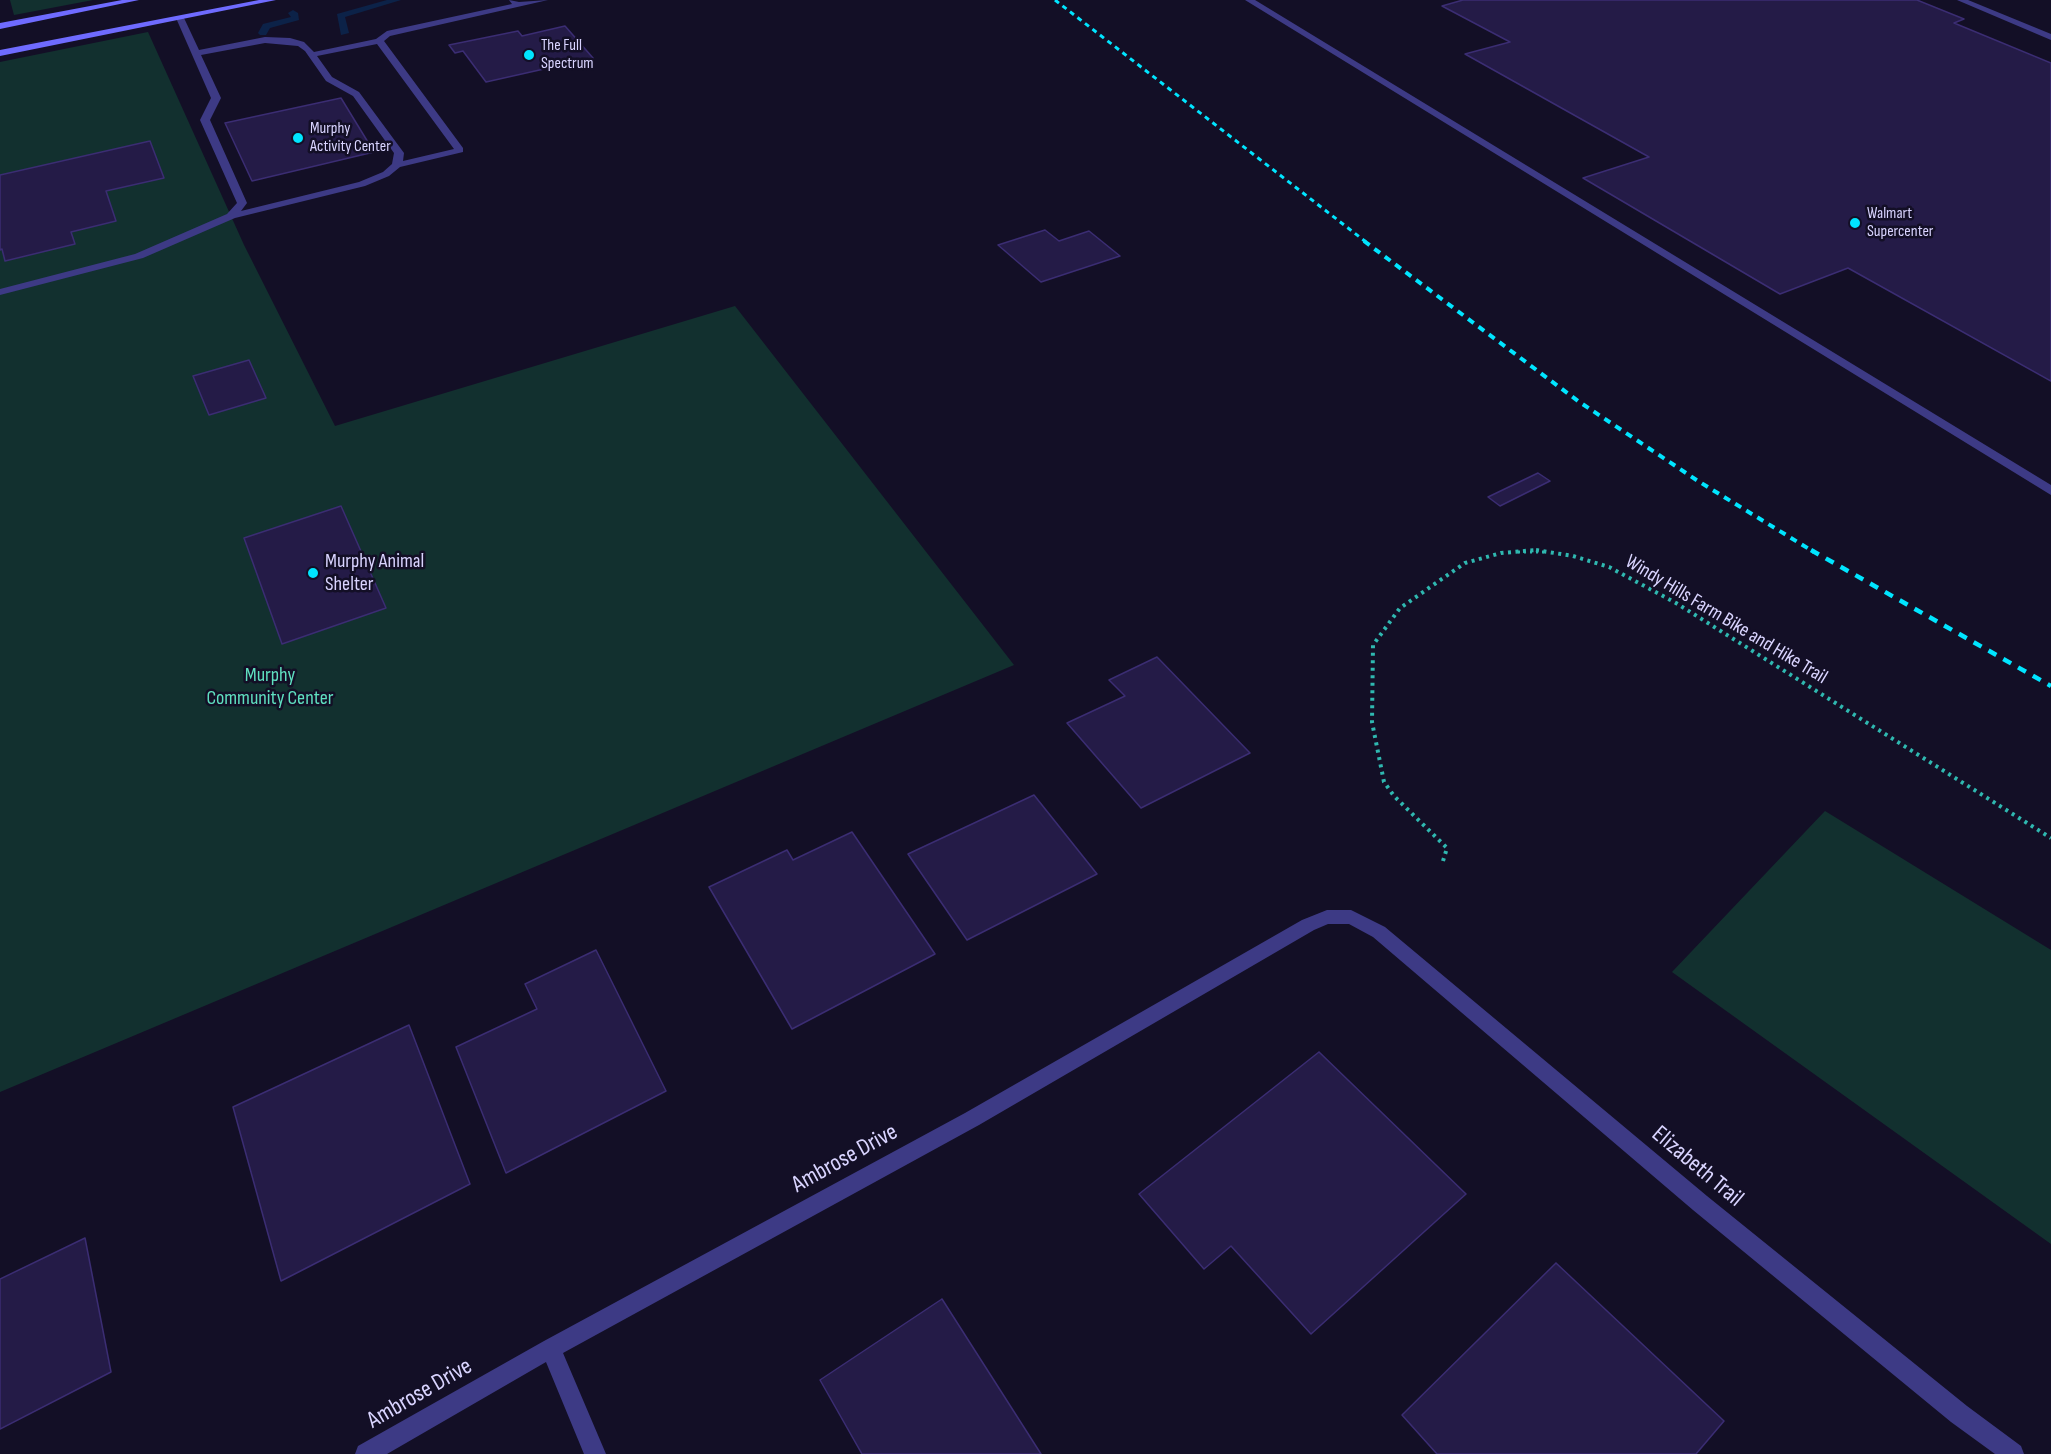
<!DOCTYPE html>
<html>
<head>
<meta charset="utf-8">
<style>
  body { margin:0 }
  canvas { display:block; background:#130f26 }
</style>
</head>
<body>
<canvas width="2051" height="1454"></canvas>
<script>
const ctx = document.querySelector('canvas').getContext('2d');
ctx.lineJoin = 'round';
function fill(path, color) { ctx.fillStyle = color; ctx.fill(path, 'evenodd'); }
const toPath = rows => new Path2D(rows.map(r => 'M' + r).join(''));
function stroke(path, color, width, dash) { ctx.strokeStyle = color; ctx.lineWidth = width; ctx.lineCap = dash ? 'butt' : 'round'; ctx.setLineDash(dash || []); ctx.stroke(path); }
function drawText(font, color, halo, rows, align = 'center') {
  ctx.font = font + ' "Sofia Sans Condensed",sans-serif'; ctx.lineWidth = 5; ctx.setLineDash([]); ctx.textBaseline = 'middle'; ctx.strokeStyle = halo; ctx.fillStyle = color; for (const [text, x, y, turn = 0] of rows) {
    ctx.save(); ctx.translate(x, y); ctx.rotate((+turn || 0) * Math.PI / 180); ctx.textAlign = isNaN(turn) ? turn : align; if (halo) ctx.strokeText(text, 0, 0); ctx.fillText(text, 0, 0); ctx.restore();
  }
}
fill(toPath([
  [10,0,93,0,14,15],
  [148,32,244,245,335,426,735,306,1014,665,0,1092,0,62],
  [1825,811,2051,950,2051,1244,1672,972]
]), '#12302f');
fill(toPath([
  [387,0,401,0,345,17,349,33,341,35,337,14,387,0],
  [293,10,298,13,299,20,270,28,266,35,260,35,258,33,263,24,291,17,288,13,293,10]
]), '#0c2248');
const building = toPath([
  [1463,0,1917,0,1964,19,1954,23,2051,63,2051,381,1848,268,1780,294,1583,178,1649,157,1465,54,1510,42,1442,6,1463,0],
  [565,26,593,58,486,82,463,51,455,53,449,45,518,31,522,36,565,26],
  [341,98,374,152,252,181,225,123,341,98],
  [150,141,164,178,106,191,116,221,71,232,75,244,5,261,2,249,0,250,0,175,150,141],
  [1045,230,1059,241,1089,231,1120,256,1041,282,998,245,1045,230],
  [249,360,266,398,209,415,193,376,249,360],
  [1538,473,1550,481,1500,506,1488,497,1538,473],
  [341,506,386,608,282,644,244,538,341,506],
  [1157,657,1250,753,1141,808,1067,723,1125,696,1109,680,1157,657],
  [1034,795,1097,874,967,940,908,854,1034,795],
  [852,832,935,954,792,1029,709,887,787,850,793,860,852,832],
  [596,950,666,1091,506,1173,456,1047,537,1009,525,984,596,950],
  [409,1025,470,1184,281,1281,233,1107,409,1025],
  [1319,1052,1466,1194,1311,1334,1231,1246,1204,1269,1139,1194,1319,1052],
  [85,1238,111,1372,0,1429,0,1279,85,1238],
  [1556,1263,1724,1421,1696,1454,1437,1454,1402,1415,1556,1263],
  [942,1299,1041,1454,862,1454,820,1380,942,1299]
]);
fill(building, '#241b47');
stroke(building, '#3b2d73', 1.5);
stroke(toPath([
  [1518,552,1545,552]
]), '#2fb8b0', 3, [2, 4]);
stroke(toPath([
  [1536,550,1573,556,1609,567,1676,603,2051,838],
  [1443,861,1447,848,1394,796,1384,782,1372,722,1373,645,1400,608,1465,563,1501,553,1536,550]
]), '#2fb8b0', 4, [3, 4.5]);
fill(toPath([
  [509,0,519,2,548,0,390,36,384,41,463,148,463,152,400,167,389,176,365,186,235,218,143,258,0,295,0,289,135,254,227,214,237,203,200,120,211,98,176,18,177,16,184,18,199,50,265,37,290,38,304,42,314,52,376,39,387,31,512,4,509,0],
  [265,43,298,46,305,51,326,81,353,96,394,153,392,164,383,172,359,182,241,211,247,203,210,120,221,98,201,55,265,43],
  [377,44,454,149,403,161,404,153,359,92,332,77,317,56,377,44],
  [1245,0,1255,0,2051,485,2051,495,1245,0],
  [1957,0,1968,0,2051,34,2051,40,1957,0]
]), '#3d3a85');
fill(toPath([
  [1327,910,1351,910,1385,927,1707,1196,1967,1406,2021,1446,2024,1454,1995,1454,1951,1422,1693,1210,1373,937,1349,924,1328,924,1314,930,979,1125,563,1353,606,1454,584,1454,546,1362,387,1454,355,1454,358,1446,544,1341,965,1113,1302,920,1327,910]
]), '#3d3a85');
fill(toPath([
  [122,0,139,0,0,29,0,23,122,0],
  [259,0,276,0,0,56,0,50,259,0]
]), '#6f6bff');
stroke(toPath([
  [1055,0,1366,242]
]), '#00e5ff', 3, [5, 4.5]);
stroke(toPath([
  [1364,241,1578,401,1698,481,1814,552]
]), '#00e5ff', 4, [7, 6]);
stroke(toPath([
  [1811,550,2051,686]
]), '#00e5ff', 4.5, [9, 8]);
for (const [x, y, r, color] of [
  [529,55,6,"#00e5ff"],
  [298,138,6,"#00e5ff"],
  [1855,223,6,"#00e5ff"],
  [313,573,6,"#00e5ff"]
]) { const dot = new Path2D(); dot.arc(x, y, r, 0, 2 * Math.PI); ctx.fillStyle = color; ctx.fill(dot); stroke(dot, '#130f26', 2); }
drawText('16px', '#d9d4ff', '#130f26', [
  ["The Full",541,46],
  ["Spectrum",541,64],
  ["Murphy",310,129],
  ["Activity Center",310,147],
  ["Walmart",1867,214],
  ["Supercenter",1867,232]
], 'left');
drawText('20px', '#d9d4ff', '#130f26', [
  ["Murphy Animal",325,562],
  ["Shelter",325,585]
], 'left');
drawText('20px', '#d9d4ff', '#130f26', [
  ["Windy Hills Farm Bike and Hike Trail",1726,620,31]
]);
drawText('20px', '#5fe0c0', '#130f26', [
  ["Murphy",270,676],
  ["Community Center",270,699]
]);
drawText('24px', '#d9d4ff', '#130f26', [
  ["Ambrose Drive",845,1159,-29],
  ["Elizabeth Trail",1697,1167,40],
  ["Ambrose Drive",420,1394,-30]
]);
</script>
</body>
</html>
